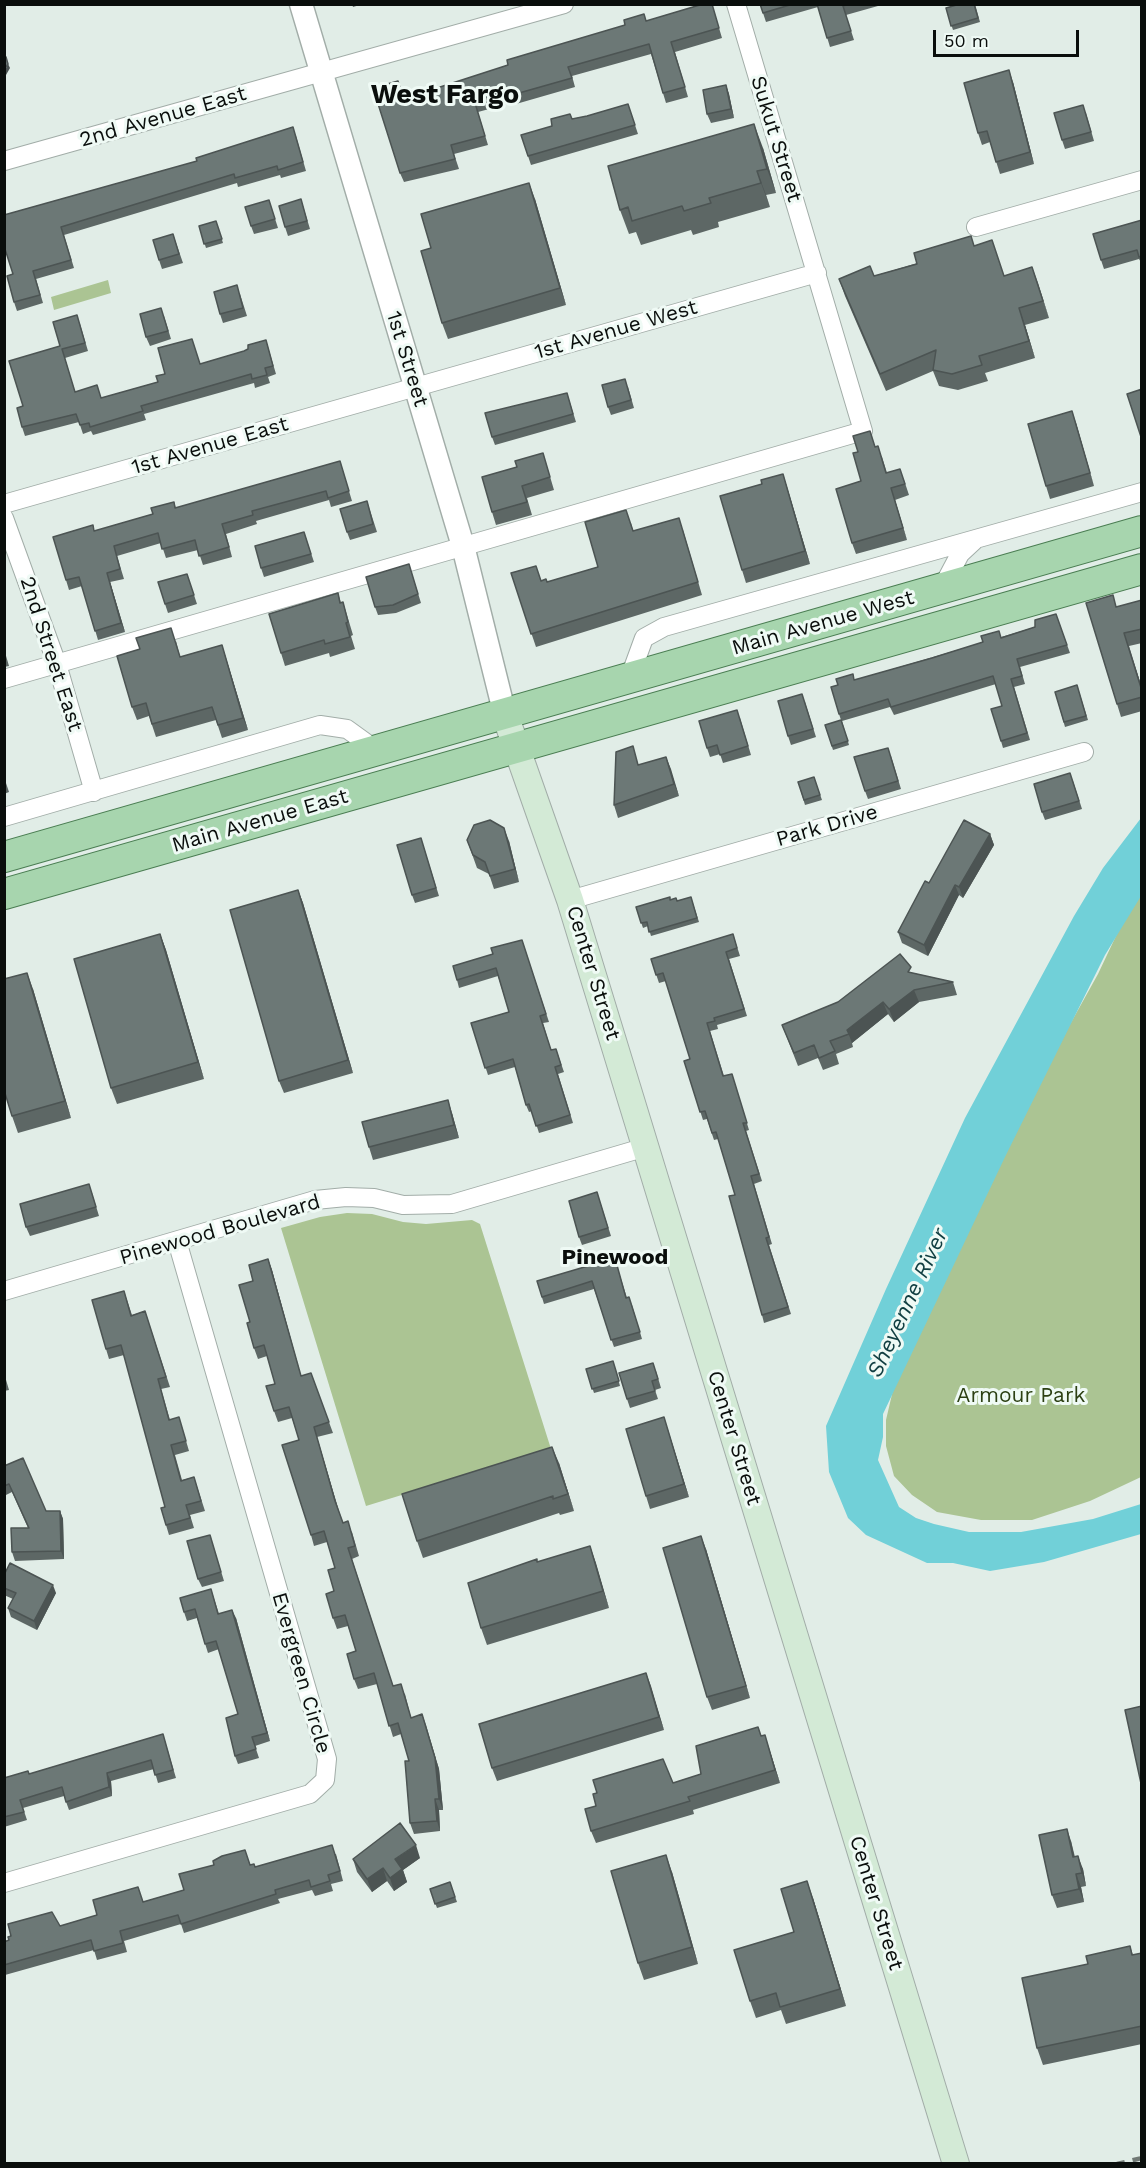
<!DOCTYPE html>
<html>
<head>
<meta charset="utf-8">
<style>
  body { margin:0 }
  #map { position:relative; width:1146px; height:2168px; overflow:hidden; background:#e1ede7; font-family:"Work Sans",sans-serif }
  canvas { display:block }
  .frame { position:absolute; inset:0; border:6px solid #0a0e0c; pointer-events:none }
  .scale { position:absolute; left:933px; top:30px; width:146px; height:27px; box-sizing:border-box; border:3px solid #0a0e0c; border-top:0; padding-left:8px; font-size:18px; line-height:21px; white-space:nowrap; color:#0a0e0c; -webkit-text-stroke:4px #effaf5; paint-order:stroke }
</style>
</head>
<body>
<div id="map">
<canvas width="1146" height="2168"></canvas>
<div class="frame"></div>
<div class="scale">50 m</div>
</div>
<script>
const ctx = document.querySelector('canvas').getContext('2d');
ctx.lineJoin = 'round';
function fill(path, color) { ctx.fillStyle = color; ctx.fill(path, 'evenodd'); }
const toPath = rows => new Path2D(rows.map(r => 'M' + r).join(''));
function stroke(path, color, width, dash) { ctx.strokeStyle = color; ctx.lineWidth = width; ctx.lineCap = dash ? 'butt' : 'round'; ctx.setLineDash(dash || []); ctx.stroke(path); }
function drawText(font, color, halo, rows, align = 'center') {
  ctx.font = font + ' "Work Sans",sans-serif'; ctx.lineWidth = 6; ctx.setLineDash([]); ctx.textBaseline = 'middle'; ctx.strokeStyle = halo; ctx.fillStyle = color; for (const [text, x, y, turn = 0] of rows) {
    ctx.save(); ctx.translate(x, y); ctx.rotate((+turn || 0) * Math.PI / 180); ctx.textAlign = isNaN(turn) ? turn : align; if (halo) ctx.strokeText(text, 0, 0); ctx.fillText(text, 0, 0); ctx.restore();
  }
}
fill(toPath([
  [108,280,111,293,54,310,51,297],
  [1141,883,1141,1477,1090,1501,1032,1520,981,1520,937,1512,912,1495,894,1476,886,1446,886,1420,893,1390,994,1161,1098,974],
  [347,1213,372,1214,403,1222,426,1224,472,1220,480,1224,551,1449,366,1506,281,1228,320,1217]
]), '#abc493');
fill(toPath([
  [1141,818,1141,896,1105,955,1005,1157,883,1414,883,1437,878,1460,899,1507,916,1518,934,1524,969,1532,1021,1532,1093,1519,1141,1504,1141,1534,1044,1562,990,1571,953,1563,927,1563,866,1535,848,1518,829,1472,826,1426,886,1289,965,1118,1074,916,1103,868]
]), '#71d0d8');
const minor = toPath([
  [4,161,564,4],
  [976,227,1142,180],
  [4,504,817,273],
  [4,518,57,664,94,792],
  [942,588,960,554,974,541],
  [4,679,863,431,736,4],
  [629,679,644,638,664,627,1142,492],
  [4,817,320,725,347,729,376,750],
  [570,900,1084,752],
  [4,1291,315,1200,346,1197,374,1198,403,1205,452,1204,646,1147],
  [4,1883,310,1794,325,1780,327,1759,177,1241]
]);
const tertiary = toPath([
  [301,4,463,546,505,715]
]);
const secondary = toPath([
  [505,715,570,900,956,2164]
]);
const primary = toPath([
  [4,857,1142,531],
  [4,894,1142,569]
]);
stroke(minor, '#a2ada8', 20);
stroke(tertiary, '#a2ada8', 25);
stroke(secondary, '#a2ada8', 28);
stroke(primary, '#4a7d52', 32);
stroke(minor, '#fff', 18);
stroke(tertiary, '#fff', 22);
stroke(secondary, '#d3ead6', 26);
stroke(primary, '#a7d5ae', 30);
stroke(toPath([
  [1117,2164,1142,2158]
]), '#717975', 4.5, [8, 8]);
fill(toPath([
  [352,4,363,4,353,7],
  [712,4,722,38,675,52,688,97,666,103,651,54,572,76,575,87,516,104,515,102,478,112,488,145,454,154,459,169,404,182,400,173,401,91,404,101,438,92],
  [760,4,885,4,846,15,854,40,830,47,818,7,766,22],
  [975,4,980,22,953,30,946,8],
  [1013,82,1034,164,1000,174,990,142,982,145,978,133],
  [726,85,729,94,734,118,711,123,707,114],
  [628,104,638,134,531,165,528,156,552,126,570,114,572,119,587,116],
  [1086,113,1094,141,1065,149,1062,140],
  [296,136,306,171,281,178,280,175,238,187,237,183,64,235,74,268,36,279,43,303,17,311,14,302,13,274,7,253,4,254,4,215],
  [763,148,776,193,766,195,770,207,718,222,719,227,693,235,691,230,641,245,636,232,629,234,620,210],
  [301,199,310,229,288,236,285,227],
  [535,199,566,305,448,339,442,323,431,248],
  [269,200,278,228,254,234,251,226],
  [1142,220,1142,264,1139,259,1104,269,1101,260],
  [216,221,223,243,206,248,199,226],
  [173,234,183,263,162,269,159,260],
  [974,246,1004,276,1032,267,1049,318,1025,325,1035,358,985,373,988,381,958,390,939,386,933,371,886,391,845,296,839,279,874,276],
  [240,294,247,316,223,323,220,314],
  [164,316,171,339,150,346,146,337],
  [80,324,88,351,65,358,75,392,101,398,158,382,165,374,192,339,200,364,244,351,266,340,276,374,268,377,270,383,255,388,254,383,144,414,146,420,93,435,91,431,83,434,79,422,25,436,22,427,23,406,60,346],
  [628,387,634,408,611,415,608,407],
  [567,393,576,422,495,445,492,437],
  [1076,423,1094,486,1050,499,1046,486],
  [875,447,882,457,887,473,904,480,909,495,895,500,907,540,856,554,852,543,861,481],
  [543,453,554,490,527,498,532,515,496,525,492,512,517,467],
  [340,461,352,501,331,507,329,500,256,521,257,524,226,534,232,557,203,565,198,550,166,558,161,543,117,556,124,579,110,582,125,632,98,640,82,586,69,590,66,580,95,531,153,514,174,502,176,508],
  [783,474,787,487,810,564,746,583,742,570,762,484],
  [367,501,377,532,350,540,347,532],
  [631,523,633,531,683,530,702,595,536,647,511,573,547,582,598,567],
  [304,532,314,562,264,577,261,568],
  [409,564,421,603,396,613,378,615,375,607],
  [187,574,197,604,168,613,165,604],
  [338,593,341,603,343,602,347,615,353,635,351,636,355,649,330,657,329,653,285,666,281,653],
  [1142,600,1142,643,1129,646,1142,688,1142,711,1121,717,1117,704,1117,607],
  [1056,614,1070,653,1020,667,1025,684,1014,687,1030,740,1003,748,1001,741,1002,706,996,684,894,715,890,707,842,721,849,745,833,750,825,725,841,720,839,714,838,685,1035,627],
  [176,641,180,657,222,645,248,730,222,738,216,720,156,737,149,716,137,720,132,707],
  [4,649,9,666,4,667],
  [1077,685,1088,720,1065,727,1055,692],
  [805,702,816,737,791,745,788,736],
  [740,718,751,755,723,763,720,754,710,757,707,748],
  [891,756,901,789,868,799,865,791],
  [666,757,679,796,618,818,614,805],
  [4,777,9,792,4,794],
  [814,777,822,800,805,805,798,782],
  [1073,781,1082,809,1045,820,1042,812],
  [990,834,994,845,963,898,959,895,928,956,902,943,898,932,929,883],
  [421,838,439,896,415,903,412,895],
  [467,840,509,841,519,882,494,889,489,874,477,868],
  [298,890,303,903,353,1073,284,1093,279,1081],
  [691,897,699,922,651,936,648,926,643,928,636,907,670,900,677,901],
  [160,934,166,950,204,1079,117,1104,111,1088],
  [733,934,740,956,729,959,747,1016,717,1025,718,1029,710,1031,724,1076,732,1074,749,1130,746,1131,762,1181,754,1184,772,1244,769,1245,791,1314,764,1323,762,1315,735,1195,718,1139,714,1140,707,1119,703,1120,684,1061,690,1059,666,981,659,983,651,959],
  [522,940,549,1022,543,1023,551,1050,556,1049,564,1072,558,1074,573,1123,539,1133,532,1111,529,1112,526,1105,515,1067,488,1075,471,1023,509,1012,498,976,459,988,457,980,493,954],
  [913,973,953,982,957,995,919,1002,894,1022,888,1014,852,1043,853,1047,836,1054,839,1064,823,1070,818,1058,798,1066,782,1025],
  [33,989,71,1118,18,1133,12,1116],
  [452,1113,459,1138,373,1160,369,1147],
  [597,1192,611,1236,582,1245,579,1237],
  [92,1193,99,1216,30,1236,26,1227],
  [268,1259,272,1270,301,1376,311,1373,333,1433,317,1437,339,1511,343,1523,352,1532,359,1556,352,1559,393,1686,405,1694,411,1718,422,1714,426,1725,439,1769,443,1810,439,1810,440,1831,414,1834,410,1823,409,1761,401,1734,393,1737,377,1684,358,1689,354,1679,356,1651,348,1626,337,1629,333,1618,335,1568,327,1542,314,1546,311,1535,299,1440,292,1418,278,1422,274,1411,275,1384,267,1356,258,1359,254,1348,250,1322,253,1281],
  [617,1266,627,1298,632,1305,642,1339,614,1347,594,1289,544,1304,537,1281],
  [124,1291,132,1315,145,1311,170,1387,161,1389,170,1420,182,1427,189,1451,175,1455,182,1480,194,1477,205,1511,190,1515,194,1528,169,1535,166,1525,165,1507,124,1355,109,1359,106,1349],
  [613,1361,620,1386,594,1393,586,1369],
  [656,1371,661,1388,655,1390,658,1399,630,1408,627,1399],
  [4,1373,9,1390,4,1391],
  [668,1430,689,1497,650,1509,646,1496],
  [559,1463,574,1511,560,1515,559,1513,423,1558,417,1541],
  [4,1466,46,1511,60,1511,63,1519,64,1559,15,1561,12,1552,28,1528,12,1492,4,1496],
  [210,1535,224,1581,202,1587,198,1579],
  [590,1546,609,1608,487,1645,481,1628,538,1562],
  [706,1549,750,1698,712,1710,707,1697],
  [4,1575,56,1593,37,1630,11,1617,8,1608,13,1599,4,1595],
  [211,1589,219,1614,236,1618,270,1741,255,1746,259,1758,238,1764,235,1756,238,1714,219,1649,208,1653,197,1618,187,1621,184,1612],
  [646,1673,664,1730,497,1781,492,1768],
  [163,1734,176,1778,158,1783,154,1769,111,1781,112,1796,69,1810,64,1796,23,1808,27,1820,4,1827,4,1778,29,1774],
  [761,1736,769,1748,780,1783,693,1810,694,1814,596,1843,591,1831,673,1783,701,1774],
  [1071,1841,1075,1857,1083,1869,1086,1886,1081,1887,1084,1902,1057,1908,1052,1895],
  [336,1854,343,1881,331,1884,333,1891,315,1896,312,1890,278,1899,280,1903,184,1933,181,1924,124,1941,127,1952,97,1960,94,1950,5,1975,4,1972,4,1942,184,1890,250,1865,255,1867],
  [420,1858,403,1870,407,1882,394,1891,387,1881,372,1892,357,1872,353,1859],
  [672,1872,698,1964,644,1980,638,1963],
  [450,1882,457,1902,437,1908,430,1889],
  [813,1898,846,2006,786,2024,781,2010,756,2018,750,2001,794,1932],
  [1130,1946,1133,1955,1142,1953,1142,2044,1043,2065,1037,2048,1088,1964]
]), '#5d6765');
fill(toPath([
  [8,64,10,68,6,75,5,70],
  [1009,70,1013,82,1034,164,1030,152],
  [726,85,729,94,734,118,731,109],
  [754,124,763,148,776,193,767,169],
  [757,171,766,195,770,207,761,183],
  [529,183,535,199,566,305,560,288],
  [1032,267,1038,283,1049,318,1043,301],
  [1019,308,1025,325,1035,358,1029,341],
  [1072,411,1076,423,1094,486,1090,473],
  [783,474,787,487,810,564,805,551],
  [891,488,895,500,907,540,903,528],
  [107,573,110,582,125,632,121,623],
  [1124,633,1142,688,1142,691],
  [222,645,226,658,248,730,243,718],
  [666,757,671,769,679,796,674,784],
  [504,828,509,841,519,882,515,869],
  [990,834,994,845,963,898,959,887],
  [955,885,959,895,928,956,924,945],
  [298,890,303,903,353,1073,348,1060],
  [160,934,166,950,204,1079,198,1062],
  [27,973,33,989,71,1118,65,1101],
  [914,990,919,1002,894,1022,889,1009],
  [883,1002,888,1014,852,1043,847,1030],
  [448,1100,452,1113,459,1138,454,1125],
  [268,1259,272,1270,304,1387,301,1376],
  [664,1417,668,1430,689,1497,684,1484],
  [314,1427,317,1437,339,1512,335,1501],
  [552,1447,559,1463,574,1511,568,1494],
  [60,1511,63,1519,64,1559,61,1551],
  [701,1536,706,1549,750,1698,746,1686],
  [590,1546,596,1563,609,1608,603,1591],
  [53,1585,56,1593,37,1630,34,1621],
  [232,1610,236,1618,270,1741,267,1733],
  [646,1673,651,1686,664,1730,659,1717],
  [422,1714,439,1769,443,1810,439,1799],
  [765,1735,769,1748,780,1783,775,1770],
  [107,1773,111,1781,112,1796,109,1787],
  [435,1799,439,1810,440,1831,437,1821],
  [1067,1829,1071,1841,1077,1870,1073,1857],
  [416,1845,420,1858,403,1870,407,1882,394,1891,390,1878,395,1859],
  [666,1855,672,1872,698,1964,692,1947],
  [1078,1856,1083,1869,1086,1886,1082,1873],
  [383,1868,387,1881,372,1892,367,1879],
  [1076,1874,1081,1887,1084,1902,1079,1889],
  [807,1881,813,1898,846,2006,840,1989]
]), '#4c5453');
const building = toPath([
  [703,4,712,4,719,28,671,42,685,87,663,93,649,44,568,67,572,78,512,95,512,92,475,103,485,136,451,145,455,159,400,173,373,88,398,81,404,101,438,92,437,88,508,65,507,60,625,25,624,20,644,14,646,21,703,4],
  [760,4,793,4,763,13,760,4],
  [817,4,849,4,843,6,851,31,827,38,817,4],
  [960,4,974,4,978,18,951,26,946,8,960,4],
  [4,56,6,57,8,64,4,70,4,56],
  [1009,70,1030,152,996,162,987,131,978,133,964,83,1009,70],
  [726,85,731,109,707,114,703,90,726,85],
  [628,104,635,125,528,156,521,135,552,126,551,119,570,114,572,119,587,116,628,104],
  [1083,105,1091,132,1062,140,1054,113,1083,105],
  [754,124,767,169,757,171,761,183,709,198,711,203,684,211,682,206,632,221,628,207,620,210,608,166,754,124],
  [293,127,303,162,278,170,277,166,235,178,234,174,61,227,71,260,33,271,40,295,14,302,7,276,13,274,4,246,4,215,197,161,196,158,293,127],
  [529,183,560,288,442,323,421,251,431,248,421,214,529,183],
  [301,199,307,221,285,227,279,206,301,199],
  [269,200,275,219,251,226,245,207,269,200],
  [1142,220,1142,256,1139,257,1137,250,1101,260,1093,234,1142,220],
  [216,221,222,239,204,244,199,226,216,221],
  [173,234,179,254,159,260,153,240,173,234],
  [971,236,974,246,992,240,1004,276,1032,267,1043,301,1019,308,1029,341,979,356,982,365,952,374,933,370,936,350,880,374,839,279,870,266,874,276,917,264,914,253,971,236],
  [237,285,243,308,220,314,214,292,237,285],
  [161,308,168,331,146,337,140,314,161,308],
  [77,315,85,343,62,349,75,392,97,385,101,398,158,382,156,376,165,374,158,348,192,339,200,364,244,351,248,349,248,345,266,340,273,366,265,368,267,375,252,379,251,374,141,406,143,411,90,427,89,423,80,425,76,414,22,427,17,408,23,406,9,361,60,346,53,322,77,315],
  [625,379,631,400,608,407,602,385,625,379],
  [1142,389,1142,440,1127,394,1142,389],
  [567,393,573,414,492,437,485,413,567,393],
  [1072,411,1090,473,1046,486,1028,424,1072,411],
  [870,431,875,447,878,446,886,473,900,469,905,484,891,488,903,528,852,543,836,489,861,481,853,453,858,452,853,436,870,431],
  [543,453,550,477,522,486,527,502,492,512,482,477,517,467,515,461,543,453],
  [340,461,349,491,328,498,326,491,252,511,253,515,222,524,229,547,199,556,195,540,162,549,158,533,114,546,120,569,107,573,121,623,95,631,79,577,66,580,53,537,93,525,94,531,153,514,151,508,174,502,175,508,340,461],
  [783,474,805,551,742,570,720,496,762,484,761,480,783,474],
  [367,501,373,524,347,532,340,509,367,501],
  [626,510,633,531,679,518,698,582,531,634,511,573,536,566,541,581,546,579,547,582,598,567,585,522,626,510],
  [304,532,311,554,261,568,255,546,304,532],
  [409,564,418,594,393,605,375,607,366,577,409,564],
  [187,574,194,595,165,604,158,582,187,574],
  [338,593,340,603,343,602,348,622,346,623,350,637,325,644,324,640,281,653,269,614,338,593],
  [1113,595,1116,607,1142,600,1142,629,1124,633,1142,691,1142,697,1117,704,1086,603,1113,595],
  [1056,614,1067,645,1017,659,1022,676,1011,679,1027,733,1001,741,991,709,1002,706,993,676,891,707,888,699,839,714,831,687,838,685,836,679,853,674,854,680,932,658,983,642,981,636,999,631,1001,638,1035,627,1035,620,1056,614],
  [171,628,180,657,222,645,243,718,218,725,212,707,152,724,146,703,132,707,117,656,140,649,136,638,171,628],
  [1077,685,1086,716,1064,722,1055,692,1077,685],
  [802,694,813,729,788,736,778,701,802,694],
  [737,710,748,746,720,755,717,745,707,748,699,721,737,710],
  [841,720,848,741,832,746,825,725,841,720],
  [633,746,638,765,666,757,674,784,614,805,616,752,633,746],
  [888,748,898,781,865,791,854,757,888,748],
  [1070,773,1079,801,1042,812,1034,784,1070,773],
  [814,777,820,795,804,800,798,782,814,777],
  [490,820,504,828,515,869,490,876,485,862,473,855,467,840,474,825,490,820],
  [964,820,990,834,959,887,955,885,924,945,898,932,925,881,929,883,964,820],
  [421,838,436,888,412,895,397,845,421,838],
  [298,890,348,1060,279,1081,230,910,298,890],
  [670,897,670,900,676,898,677,901,691,897,697,918,649,932,647,922,641,923,636,907,670,897],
  [160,934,198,1062,111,1088,74,959,160,934],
  [733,934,737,948,726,952,744,1009,714,1018,715,1021,707,1023,723,1076,732,1074,747,1123,743,1123,759,1174,751,1176,769,1237,766,1238,788,1307,762,1315,729,1196,735,1195,716,1132,712,1133,705,1111,700,1112,684,1061,690,1059,663,973,656,975,651,959,733,934],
  [522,940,546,1014,540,1016,551,1050,556,1049,561,1065,555,1067,570,1115,536,1126,529,1104,526,1105,513,1059,485,1068,471,1023,509,1012,496,968,457,980,453,966,493,954,491,948,522,940],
  [900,954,911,967,908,972,953,982,914,990,889,1009,883,1002,847,1030,849,1034,830,1041,835,1051,819,1058,814,1045,794,1053,782,1025,838,1002,900,954],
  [27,973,65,1101,12,1116,4,1090,4,979,27,973],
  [448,1100,454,1125,369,1147,362,1122,448,1100],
  [89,1184,96,1207,26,1227,20,1204,89,1184],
  [597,1192,608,1228,579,1237,569,1201,597,1192],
  [615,1258,626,1298,629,1297,640,1332,611,1340,592,1281,542,1297,537,1281,615,1258],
  [268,1259,301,1376,311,1373,329,1422,314,1427,335,1501,343,1523,348,1521,355,1546,348,1548,393,1686,401,1684,411,1718,422,1714,435,1758,439,1799,435,1799,437,1821,410,1823,405,1761,409,1761,398,1723,389,1726,374,1673,354,1679,347,1654,356,1651,345,1615,333,1618,326,1594,334,1591,328,1570,335,1568,324,1531,311,1535,282,1445,299,1440,289,1407,274,1411,266,1386,275,1384,264,1345,254,1348,247,1323,250,1322,239,1285,253,1281,249,1265,268,1259],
  [124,1291,131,1316,145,1311,166,1377,158,1379,169,1420,179,1417,186,1441,171,1445,181,1481,194,1477,201,1501,186,1505,190,1518,166,1525,161,1508,165,1507,121,1345,106,1349,92,1300,124,1291],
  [613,1361,619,1381,592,1389,586,1369,613,1361],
  [653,1363,658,1379,652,1381,655,1391,627,1399,619,1373,653,1363],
  [664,1417,684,1484,646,1496,626,1429,664,1417],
  [552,1447,568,1494,553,1499,553,1496,417,1541,402,1494,552,1447],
  [23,1458,46,1511,60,1511,61,1551,12,1552,11,1528,29,1528,9,1484,4,1486,4,1466,23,1458],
  [210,1535,221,1572,198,1579,187,1541,210,1535],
  [701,1536,746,1686,707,1697,663,1548,701,1536],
  [590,1546,603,1591,481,1628,468,1583,537,1559,537,1562,590,1546],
  [10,1563,53,1585,34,1621,8,1608,16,1593,4,1588,4,1575,10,1563],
  [211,1589,218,1614,232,1610,267,1733,252,1737,256,1749,235,1756,226,1718,238,1714,216,1641,205,1644,195,1609,184,1612,180,1598,211,1589],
  [646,1673,659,1717,492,1768,479,1724,646,1673],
  [1142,1706,1142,1788,1125,1710,1142,1706],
  [758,1727,761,1736,765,1735,775,1770,688,1797,690,1801,591,1831,585,1809,596,1806,593,1794,597,1793,593,1780,663,1759,673,1783,701,1774,696,1746,758,1727],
  [163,1734,173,1770,155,1775,151,1760,107,1773,109,1787,66,1802,62,1787,20,1800,24,1812,4,1817,4,1778,28,1771,29,1774,163,1734],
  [400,1823,416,1845,395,1859,402,1869,390,1878,383,1868,367,1879,353,1859,400,1823],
  [1067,1829,1073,1857,1078,1856,1082,1873,1076,1874,1079,1889,1052,1895,1039,1835,1067,1829],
  [332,1845,340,1871,328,1875,330,1881,311,1887,309,1880,275,1890,276,1894,181,1924,178,1915,120,1931,123,1943,94,1951,91,1940,4,1965,4,1942,9,1940,8,1937,11,1936,8,1924,52,1912,60,1926,97,1915,93,1900,138,1887,143,1902,184,1890,179,1874,214,1865,213,1861,222,1856,245,1850,250,1865,254,1864,255,1867,332,1845],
  [666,1855,692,1947,638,1963,611,1871,666,1855],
  [807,1881,840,1989,780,2007,776,1993,750,2001,734,1950,794,1932,781,1889,807,1881],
  [450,1882,455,1897,435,1904,430,1889,450,1882],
  [1130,1946,1132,1955,1142,1953,1142,2026,1037,2048,1022,1978,1088,1964,1086,1956,1130,1946]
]);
fill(building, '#6c7876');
stroke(building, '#4c5453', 1.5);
drawText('21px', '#0a0e0c', '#effaf5', [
  ["2nd Avenue East",163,117,-16],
  ["Sukut Street",776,139,73],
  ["1st Avenue West",616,330,-16],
  ["1st Street",407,359,73],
  ["1st Avenue East",210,446,-16],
  ["Main Avenue West",823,623,-16],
  ["2nd Street East",51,654,72],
  ["Main Avenue East",260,821,-16],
  ["Park Drive",827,826,-16],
  ["Center Street",593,973,73],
  ["Pinewood Boulevard",220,1230,-16],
  ["Center Street",734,1438,73],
  ["Evergreen Circle",301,1673,74],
  ["Center Street",876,1903,73]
]);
drawText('21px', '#2c4013', '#effaf5', [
  ["Armour Park",1021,1396]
]);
drawText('bold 22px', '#0a0e0c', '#effaf5', [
  ["Pinewood",615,1258]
]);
drawText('italic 22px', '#103e41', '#effaf5', [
  ["Sheyenne River",908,1303,-65]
]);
drawText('bold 27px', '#0a0e0c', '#effaf5', [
  ["West Fargo",445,95]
]);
</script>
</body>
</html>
